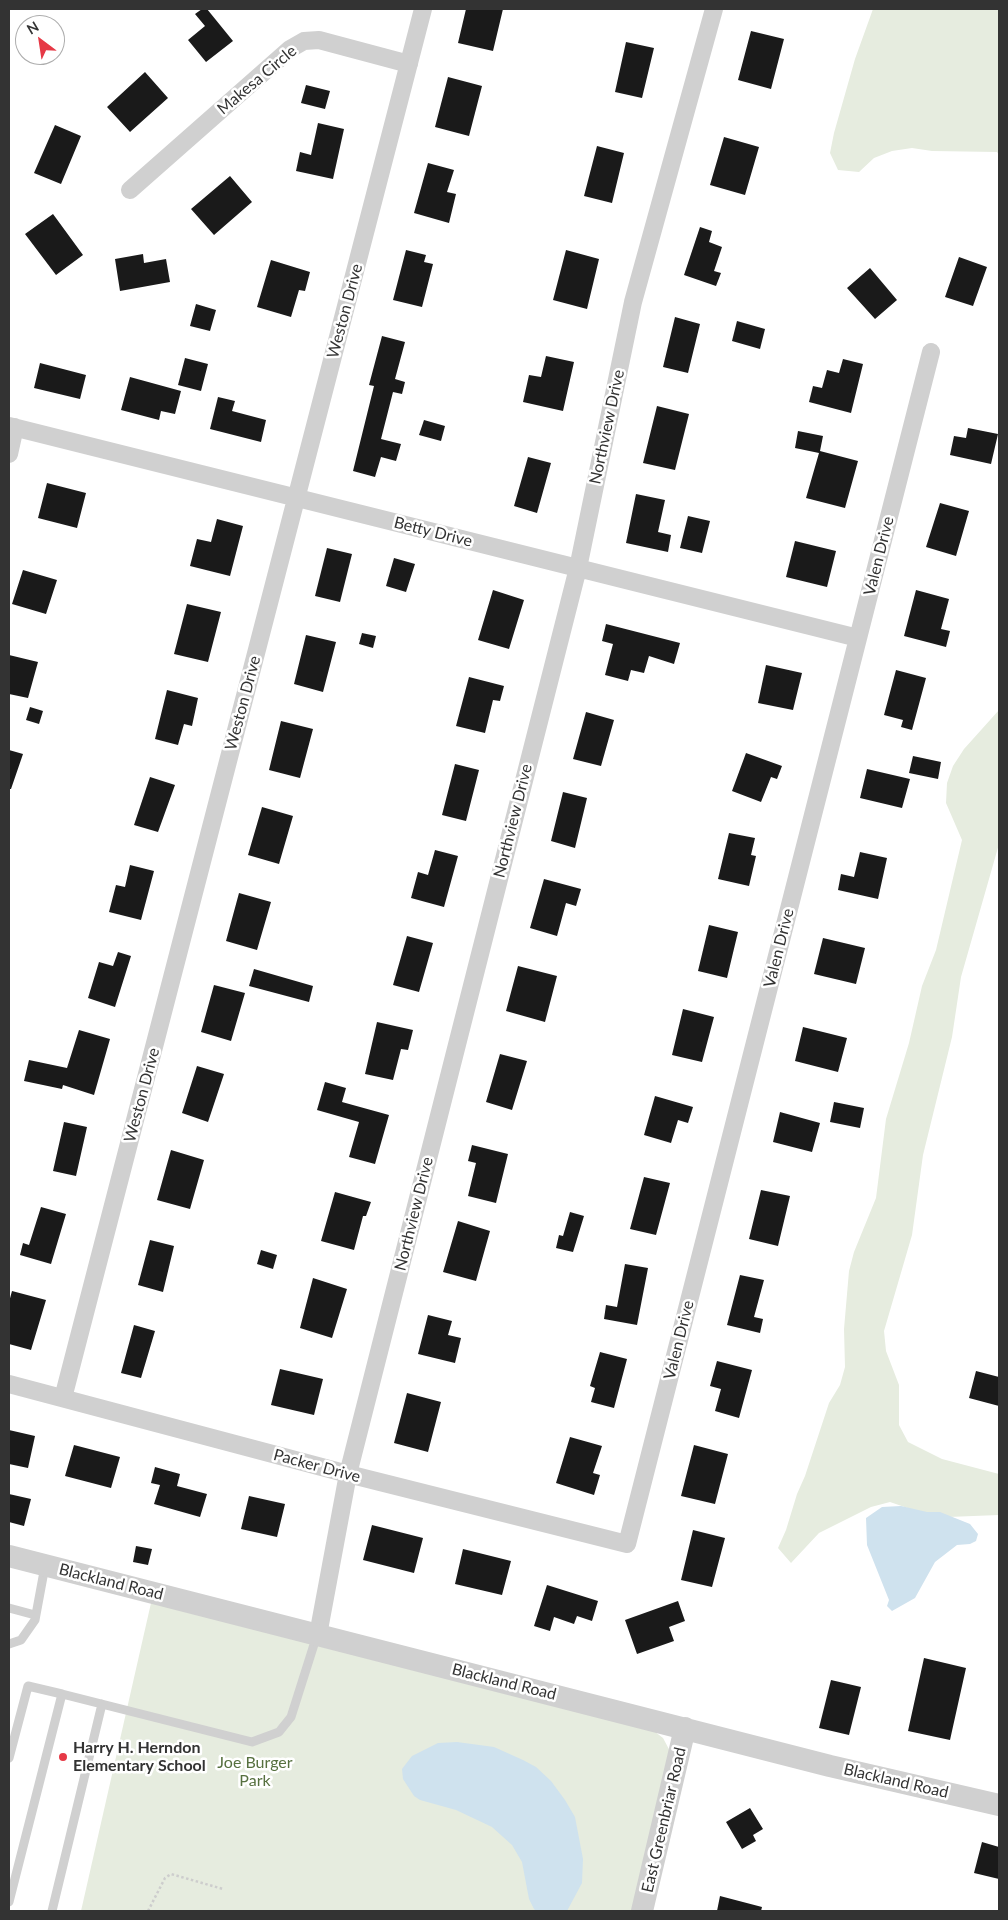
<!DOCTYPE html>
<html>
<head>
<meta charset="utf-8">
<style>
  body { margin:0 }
  #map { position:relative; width:1008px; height:1920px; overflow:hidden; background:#fff; font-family:Lato,sans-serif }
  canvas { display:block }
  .frame { position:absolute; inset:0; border:10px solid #333; pointer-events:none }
  .north { position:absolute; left:15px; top:15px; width:50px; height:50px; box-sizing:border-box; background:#fff; border:1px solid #adadad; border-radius:50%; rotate:329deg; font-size:14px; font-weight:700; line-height:20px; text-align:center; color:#333 }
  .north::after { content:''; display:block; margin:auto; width:18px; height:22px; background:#e63946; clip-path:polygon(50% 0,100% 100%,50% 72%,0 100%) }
</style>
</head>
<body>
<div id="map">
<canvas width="1008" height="1920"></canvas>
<div class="frame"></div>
<div class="north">N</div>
</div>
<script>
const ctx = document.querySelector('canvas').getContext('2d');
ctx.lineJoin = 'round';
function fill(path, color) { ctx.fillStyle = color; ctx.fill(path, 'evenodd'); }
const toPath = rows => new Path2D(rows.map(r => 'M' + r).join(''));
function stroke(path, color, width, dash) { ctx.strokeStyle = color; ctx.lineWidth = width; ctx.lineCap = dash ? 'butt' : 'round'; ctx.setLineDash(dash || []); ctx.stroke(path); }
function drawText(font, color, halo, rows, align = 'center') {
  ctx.font = font + ' Lato,sans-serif'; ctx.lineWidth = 5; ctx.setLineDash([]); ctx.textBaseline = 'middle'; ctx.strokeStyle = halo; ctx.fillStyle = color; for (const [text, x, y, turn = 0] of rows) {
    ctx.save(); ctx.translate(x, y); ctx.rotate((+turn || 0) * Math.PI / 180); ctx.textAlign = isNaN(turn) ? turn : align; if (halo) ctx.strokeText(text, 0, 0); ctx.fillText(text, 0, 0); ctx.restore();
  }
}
fill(toPath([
  [873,9,999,9,999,155,997,152,932,151,912,148,892,151,874,158,859,172,838,170,830,153,834,133,855,59],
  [999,710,999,844,961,977,952,1037,923,1155,912,1235,884,1331,886,1351,899,1385,899,1425,908,1442,942,1459,999,1474,999,1515,948,1517,928,1515,890,1502,871,1507,819,1533,791,1563,778,1548,786,1530,797,1494,805,1476,829,1403,840,1385,845,1367,844,1329,849,1271,854,1252,876,1198,886,1119,909,1043,922,986,936,950,962,840,946,803,947,783,953,766,964,749],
  [151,1603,654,1731,663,1738,671,1753,634,1911,81,1911]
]), '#e6ecdf');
fill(toPath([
  [901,1506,927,1512,940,1512,970,1524,978,1534,976,1541,970,1544,957,1545,935,1562,915,1598,892,1611,887,1606,889,1600,867,1545,866,1518,882,1507],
  [457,1742,494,1747,523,1760,536,1767,551,1781,565,1800,575,1817,583,1859,582,1883,567,1911,536,1911,534,1909,529,1899,522,1862,512,1845,492,1827,456,1810,420,1800,414,1796,403,1779,402,1769,412,1756,438,1743]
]), '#cfe2ee');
fill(toPath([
  [202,9,207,9,233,41,206,62,188,40,205,26,195,14],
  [466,9,503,9,493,51,458,43],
  [751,31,784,39,771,89,738,80],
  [626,42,654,48,642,98,615,92],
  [145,72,168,98,130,132,107,107],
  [448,77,482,86,469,136,435,127],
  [306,85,330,91,325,109,301,103],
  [318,123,344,129,333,179,296,171,300,152,311,155],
  [55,125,81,136,61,184,34,173],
  [724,137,759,147,745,195,710,185],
  [597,146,624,153,612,203,584,196],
  [428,163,454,170,447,192,456,194,449,223,414,213],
  [230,176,252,202,214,235,191,209],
  [53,214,83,255,56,275,25,234],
  [700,227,712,231,709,242,722,247,714,271,721,273,716,286,684,275],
  [406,250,426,255,424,262,433,264,422,307,393,300],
  [566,250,599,259,587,309,553,300],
  [143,254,144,263,166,259,170,282,120,291,115,259],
  [959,257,987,267,973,306,945,297],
  [271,260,310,272,305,291,299,290,291,317,257,307],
  [870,268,897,300,875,319,847,288],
  [196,304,216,310,210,331,190,326],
  [675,317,700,324,688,373,663,367],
  [737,321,765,329,760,349,732,341],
  [382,336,405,342,395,379,405,382,402,394,393,392,381,439,401,444,396,461,381,457,375,477,353,471,374,386,369,385],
  [546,356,574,362,563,411,523,402,529,375,541,377],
  [185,358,208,364,201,391,178,385],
  [843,359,863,364,851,413,809,402,813,386,822,388,827,370,839,373],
  [40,363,86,375,80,399,34,388],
  [130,377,181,391,175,414,161,411,159,420,121,410],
  [218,397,235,401,232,411,266,420,261,442,210,429],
  [657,406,689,414,675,470,643,463],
  [424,420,445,426,441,441,419,435],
  [968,428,998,434,991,464,950,455,954,436,966,438],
  [798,431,823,436,820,451,858,461,845,508,806,498,819,453,795,448],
  [528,457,551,463,537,513,514,506],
  [47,483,86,493,77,528,38,518],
  [636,494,665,500,658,532,671,535,668,552,626,543],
  [940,503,969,511,956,556,926,547],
  [688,516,710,521,702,553,680,548],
  [217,519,243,526,230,576,190,566,197,539,211,542],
  [795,541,836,551,827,587,786,577],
  [327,548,352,554,340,602,315,596],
  [394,558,415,564,406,592,386,586],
  [23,570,57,580,46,614,12,604],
  [493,590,524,600,509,649,478,640],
  [916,590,949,599,941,629,950,631,946,647,904,636],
  [187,604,221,612,208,662,174,654],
  [606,624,680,643,674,664,649,656,644,673,631,670,628,681,605,675,613,644,602,641],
  [362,633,376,636,373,648,359,644],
  [306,635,336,642,323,692,294,684],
  [9,655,38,662,28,698,9,694],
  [766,665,802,673,793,710,758,703],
  [896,670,926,678,912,730,901,727,903,720,884,715],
  [469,677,504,686,500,701,493,700,485,733,456,726],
  [167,690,198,698,192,726,184,724,178,745,155,739],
  [30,707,43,711,39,724,26,720],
  [586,712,614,720,601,766,573,759],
  [281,721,313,729,300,778,269,770],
  [9,750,23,754,11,789,9,789],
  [746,753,782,766,777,779,771,777,761,802,732,791],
  [913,756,941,762,938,779,909,773],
  [455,764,479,770,466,821,442,815],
  [867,769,910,779,902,808,860,798],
  [150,777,175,785,158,832,134,825],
  [563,792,587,798,575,848,551,841],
  [262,807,293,816,279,864,248,855],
  [729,833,755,838,751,855,756,856,749,886,718,879],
  [435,850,458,856,444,907,411,898,418,872,428,875],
  [860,852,887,858,878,899,838,890,841,874,854,877],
  [130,865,154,871,141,920,109,912,116,885,125,887],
  [544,879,581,889,576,906,566,903,557,936,530,928],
  [239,893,271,902,257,950,226,941],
  [709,925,738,932,727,978,698,971],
  [407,936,433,943,419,992,393,985],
  [823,938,865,948,856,984,814,974],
  [118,952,131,956,115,1007,88,998,99,962,113,966],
  [518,966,557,976,545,1022,506,1011],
  [254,969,313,986,309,1002,249,986],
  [214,985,245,993,231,1041,201,1032],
  [683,1009,714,1017,702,1062,672,1055],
  [377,1022,413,1030,408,1050,401,1049,393,1080,365,1074],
  [803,1027,847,1038,838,1072,795,1061],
  [79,1030,110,1039,94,1095,63,1085,62,1089,24,1081,29,1060,67,1068],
  [500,1054,527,1061,512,1110,486,1102],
  [197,1066,224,1074,208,1122,182,1113],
  [325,1082,346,1088,342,1102,389,1115,375,1164,349,1157,359,1122,317,1110],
  [655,1096,693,1107,688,1123,678,1120,671,1143,644,1135],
  [834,1102,864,1108,860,1128,830,1122],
  [780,1112,820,1123,812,1152,773,1142],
  [64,1122,87,1127,76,1176,53,1171],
  [472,1145,508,1154,496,1203,468,1196,476,1163,468,1161],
  [171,1150,204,1160,190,1209,157,1200],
  [644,1177,670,1183,656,1235,630,1229],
  [761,1190,790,1196,778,1246,749,1239],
  [335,1192,371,1202,366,1216,363,1216,354,1250,321,1241],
  [41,1207,66,1214,51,1264,20,1255,23,1243,29,1245],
  [570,1212,584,1216,573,1252,556,1248,559,1235,563,1236],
  [458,1221,490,1231,476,1281,443,1272],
  [150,1240,174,1246,163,1292,138,1285],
  [261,1250,277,1255,273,1269,257,1264],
  [625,1264,648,1268,637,1325,604,1319,606,1305,617,1307],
  [740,1275,764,1280,754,1317,763,1319,760,1333,727,1325],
  [313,1278,347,1289,332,1338,300,1328],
  [12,1291,46,1300,31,1350,9,1344,9,1302],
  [428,1315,452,1321,448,1335,461,1338,455,1363,418,1354],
  [134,1325,155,1331,141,1378,121,1373],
  [600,1352,627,1359,614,1408,591,1402,595,1388,590,1386],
  [717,1361,752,1370,739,1418,715,1411,721,1389,710,1386],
  [280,1369,323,1379,314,1415,271,1405],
  [976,1371,999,1377,999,1406,969,1398],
  [407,1393,441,1402,428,1452,394,1443],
  [9,1430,35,1436,28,1468,9,1464],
  [570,1437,602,1446,593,1473,600,1475,594,1495,556,1483],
  [74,1445,120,1457,111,1488,65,1476],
  [694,1445,728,1454,715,1504,681,1496],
  [155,1467,180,1474,177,1486,207,1494,200,1517,154,1504,160,1485,151,1483],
  [9,1494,31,1499,24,1526,9,1522],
  [249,1496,285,1504,277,1537,241,1529],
  [372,1525,423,1538,414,1573,363,1560],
  [693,1530,725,1538,712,1587,681,1580],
  [136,1546,152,1549,148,1565,133,1562],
  [463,1549,511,1561,502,1595,455,1584],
  [547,1585,598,1601,592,1621,577,1616,574,1624,554,1617,550,1631,534,1626],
  [678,1601,685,1621,669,1627,674,1641,637,1654,625,1620],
  [924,1658,966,1668,950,1740,908,1731],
  [831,1680,861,1687,849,1735,819,1728],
  [750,1808,763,1829,753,1835,756,1841,742,1849,726,1822],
  [982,1842,999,1847,999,1879,974,1873],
  [720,1896,762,1907,761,1911,717,1911]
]), '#1a1a1a');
stroke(toPath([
  [148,1911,165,1878,171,1874,223,1889]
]), '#cdcdcd', 2.5, [2.5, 2.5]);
stroke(toPath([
  [9,1608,35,1615],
  [9,1644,21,1640,35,1620,45,1566],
  [9,1758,28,1686,62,1694],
  [9,1902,62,1694,252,1742,279,1732,291,1717,317,1635],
  [52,1911,102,1704]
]), '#d0d0d0', 9);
stroke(toPath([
  [130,190,290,49,304,41,319,40,409,64],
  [9,426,858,638],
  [9,454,15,427],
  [9,1384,348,1474,627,1544,931,352],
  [63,1398,423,9],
  [318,1635,348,1474,578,568,633,302,714,9]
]), '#d0d0d0', 18);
stroke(toPath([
  [9,1556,830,1766,999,1805],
  [642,1911,685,1728]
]), '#d0d0d0', 22);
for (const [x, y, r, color] of [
  [63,1757,5,"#e63946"]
]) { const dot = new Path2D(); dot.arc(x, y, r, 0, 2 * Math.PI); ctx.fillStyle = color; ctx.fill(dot); stroke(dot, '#fff', 2); }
drawText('16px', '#333', '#fff', [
  ["Makesa Circle",257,80,-40],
  ["Weston Drive",345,311,-75],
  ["Northview Drive",607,427,-78],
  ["Betty Drive",433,532,14],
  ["Valen Drive",879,556,-76],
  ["Weston Drive",243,703,-75],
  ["Northview Drive",513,821,-76],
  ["Valen Drive",779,948,-76],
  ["Weston Drive",142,1095,-75],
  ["Northview Drive",414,1214,-76],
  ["Valen Drive",679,1340,-76],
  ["Packer Drive",317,1466,15],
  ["Blackland Road",111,1582,14],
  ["Blackland Road",504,1682,14],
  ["Blackland Road",896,1781,13],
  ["East Greenbriar Road",664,1820,-77]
]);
drawText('bold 16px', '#333', '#fff', [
  ["Harry H. Herndon",73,1748],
  ["Elementary School",73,1766]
], 'left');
drawText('16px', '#56703f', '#fff', [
  ["Joe Burger",255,1763],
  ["Park",255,1781]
]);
</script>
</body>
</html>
